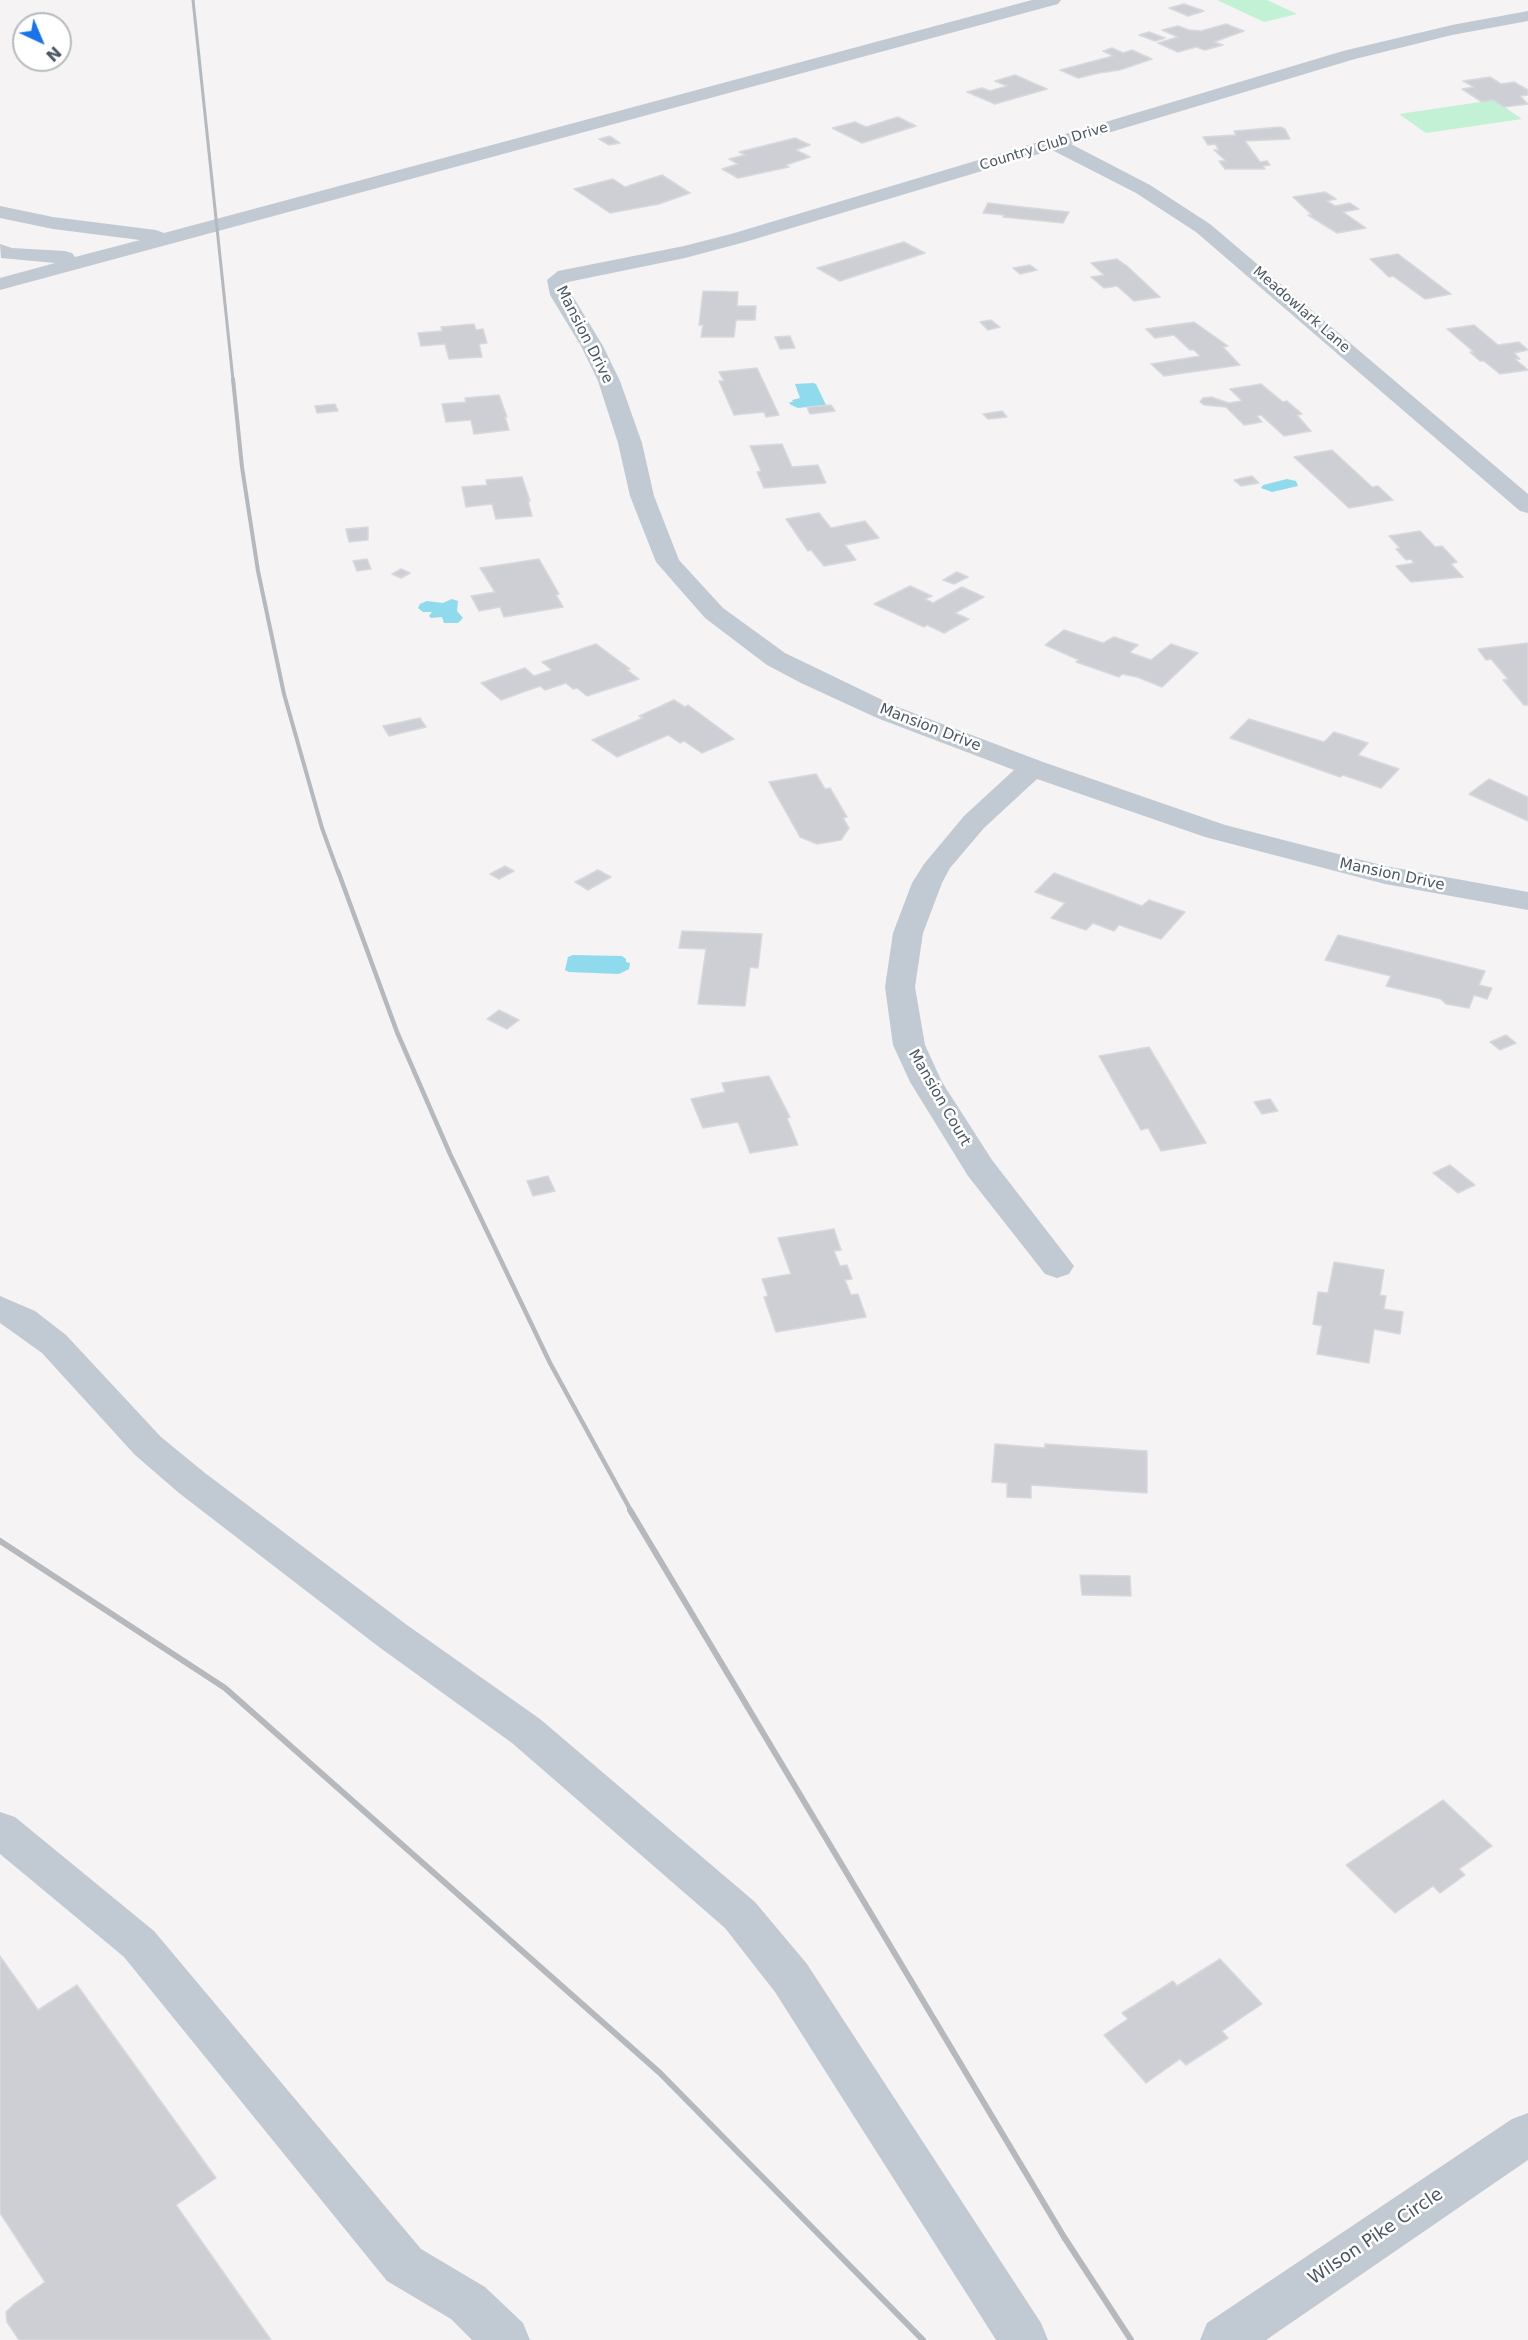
<!DOCTYPE html>
<html>
<head>
<meta charset="utf-8">
<style>
  body { margin:0 }
  #map { position:relative; width:1528px; height:2340px; overflow:hidden; background:#f5f3f3; font-family:"DejaVu Sans",sans-serif }
  canvas { display:block }
  .north { position:absolute; left:12px; top:12px; width:60px; height:60px; box-sizing:border-box; background:#fff; border:2px solid #b7bbc0; border-radius:50%; rotate:136deg; font-size:16px; font-weight:700; line-height:24px; text-align:center; color:#4a5661 }
  .north::after { content:''; display:block; margin:auto; width:21px; height:27px; background:#1a73e8; clip-path:polygon(50% 0,100% 100%,50% 72%,0 100%) }
</style>
</head>
<body>
<div id="map">
<canvas width="1528" height="2340"></canvas>
<div class="north">N</div>
</div>
<script>
const ctx = document.querySelector('canvas').getContext('2d');
ctx.lineJoin = 'round';
function fill(path, color) { ctx.fillStyle = color; ctx.fill(path, 'evenodd'); }
const toPath = rows => new Path2D(rows.map(r => 'M' + r).join(''));
function stroke(path, color, width, dash) { ctx.strokeStyle = color; ctx.lineWidth = width; ctx.lineCap = dash ? 'butt' : 'round'; ctx.setLineDash(dash || []); ctx.stroke(path); }
function drawText(font, color, halo, rows, align = 'center') {
  ctx.font = font + ' "DejaVu Sans",sans-serif'; ctx.lineWidth = 5; ctx.setLineDash([]); ctx.textBaseline = 'middle'; ctx.strokeStyle = halo; ctx.fillStyle = color; for (const [text, x, y, turn = 0] of rows) {
    ctx.save(); ctx.translate(x, y); ctx.rotate((+turn || 0) * Math.PI / 180); ctx.textAlign = isNaN(turn) ? turn : align; if (halo) ctx.strokeText(text, 0, 0); ctx.fillText(text, 0, 0); ctx.restore();
  }
}
fill(toPath([
  [1217,0,1267,0,1297,14,1264,22],
  [1494,100,1522,119,1426,133,1399,114]
]), '#c3f1d5');
fill(toPath([
  [813,383,816,384,826,405,798,408,791,405,789,402,793,402,792,400,800,398,795,384],
  [1287,479,1296,481,1298,486,1272,492,1261,488,1263,485],
  [452,599,458,601,457,611,463,618,458,623,444,623,442,617,431,618,429,616,432,612,423,612,418,608,420,604,427,601,443,603],
  [573,955,622,956,626,959,626,962,630,963,629,969,619,974,569,972,565,970,568,957]
]), '#90daee');
const building = toPath([
  [1184,4,1204,11,1188,16,1169,8,1184,4],
  [1226,24,1244,31,1214,42,1223,45,1205,50,1196,47,1178,52,1158,43,1178,37,1162,30,1178,26,1189,30,1201,31,1226,24],
  [1149,32,1165,38,1155,41,1139,35,1149,32],
  [1112,48,1123,53,1132,50,1152,59,1120,70,1099,73,1078,78,1060,70,1113,56,1103,51,1112,48],
  [1015,75,1047,89,995,104,967,92,982,88,990,91,1007,86,995,81,1015,75],
  [1490,77,1501,84,1514,82,1528,90,1528,95,1520,96,1528,104,1504,107,1493,100,1482,102,1462,89,1474,87,1463,81,1490,77],
  [898,117,916,126,862,143,832,128,855,122,866,127,898,117],
  [1280,127,1285,129,1290,139,1245,141,1260,162,1267,161,1270,165,1263,166,1265,169,1225,169,1219,161,1226,161,1214,150,1219,150,1215,144,1208,145,1203,137,1236,135,1234,131,1280,127],
  [610,136,620,143,609,145,599,139,610,136],
  [795,138,810,145,796,150,810,157,786,165,789,167,738,178,722,169,738,164,729,159,745,155,739,152,795,138],
  [662,175,690,193,659,204,610,213,574,189,613,179,625,187,662,175],
  [1325,192,1336,199,1327,201,1335,206,1350,203,1359,209,1343,212,1366,228,1337,233,1308,215,1312,215,1293,197,1325,192],
  [988,203,1013,206,1069,212,1063,223,1003,217,1004,215,983,213,988,203],
  [904,242,925,253,840,281,817,268,904,242],
  [1398,254,1451,294,1425,299,1393,276,1389,277,1370,259,1398,254],
  [1117,259,1127,266,1160,297,1134,301,1117,286,1104,288,1091,277,1104,275,1091,263,1117,259],
  [1030,265,1037,270,1020,274,1013,268,1030,265],
  [703,291,738,292,737,306,756,306,755,320,736,320,734,337,701,337,703,325,699,325,703,291],
  [991,320,1000,327,988,330,980,322,991,320],
  [1194,322,1228,346,1223,347,1240,365,1164,376,1151,364,1200,356,1194,350,1190,350,1174,335,1155,338,1146,329,1194,322],
  [474,324,476,330,483,329,487,343,479,344,482,357,449,359,445,344,421,346,418,333,442,331,441,327,474,324],
  [1474,325,1498,345,1519,342,1528,350,1514,353,1520,359,1515,359,1528,370,1500,374,1484,361,1480,361,1470,352,1474,352,1447,329,1474,325],
  [790,336,795,348,780,349,775,337,790,336],
  [757,368,779,415,766,417,764,412,734,415,719,381,724,381,719,372,757,368],
  [1261,384,1283,402,1287,401,1302,414,1297,415,1311,431,1284,436,1261,415,1257,416,1262,422,1244,425,1226,407,1204,405,1200,402,1203,398,1211,397,1229,403,1242,401,1230,389,1261,384],
  [499,395,507,417,505,417,509,430,474,434,471,420,446,422,442,404,466,402,465,398,499,395],
  [335,404,338,411,317,413,315,406,335,404],
  [831,405,835,411,810,414,807,407,831,405],
  [1002,411,1007,417,988,419,983,414,1002,411],
  [782,444,792,467,818,465,826,483,764,488,757,472,761,471,750,446,782,444],
  [1332,450,1372,487,1378,486,1393,500,1349,508,1294,457,1332,450],
  [1252,476,1259,483,1241,486,1234,480,1252,476],
  [522,477,530,501,528,501,532,516,496,519,492,504,466,507,462,487,487,485,486,480,522,477],
  [819,513,831,528,865,521,879,538,845,545,856,560,824,566,811,550,808,551,786,519,819,513],
  [368,527,368,540,349,542,346,529,368,527],
  [1420,531,1435,547,1442,546,1457,562,1451,564,1463,577,1411,582,1396,566,1414,563,1411,559,1406,560,1396,549,1400,548,1389,536,1420,531],
  [367,559,371,569,357,571,353,561,367,559],
  [539,559,559,594,556,595,563,607,504,617,500,607,479,611,471,596,495,592,480,568,539,559],
  [401,569,410,573,401,578,392,574,401,569],
  [957,572,968,577,954,584,943,580,957,572],
  [910,586,932,596,925,599,933,603,962,587,984,597,955,613,969,619,944,633,927,625,924,627,874,604,910,586],
  [1064,630,1103,643,1114,637,1138,645,1130,652,1131,653,1151,660,1171,644,1198,653,1162,687,1137,677,1122,674,1119,677,1076,662,1079,660,1045,645,1064,630],
  [1528,643,1528,705,1524,705,1503,680,1508,679,1491,659,1486,660,1478,649,1528,643],
  [596,644,630,669,627,670,639,679,587,696,577,688,573,689,566,683,545,690,540,686,501,700,481,683,525,668,534,676,552,670,542,662,596,644],
  [674,700,685,707,688,705,734,739,702,753,684,741,680,743,668,735,617,757,592,740,643,718,639,716,674,700],
  [420,718,426,727,389,736,383,726,420,718],
  [1249,719,1324,742,1334,732,1368,743,1358,755,1399,769,1381,788,1343,775,1340,777,1230,738,1249,719],
  [816,774,825,789,830,788,847,817,843,818,849,828,841,840,817,844,800,837,769,782,816,774],
  [1489,779,1528,797,1528,821,1469,794,1489,779],
  [505,866,514,871,499,879,490,874,505,866],
  [598,870,611,877,588,890,575,882,598,870],
  [1054,873,1142,906,1149,900,1185,912,1161,939,1119,925,1114,931,1093,923,1086,930,1051,918,1065,903,1035,892,1054,873],
  [682,931,762,934,758,968,750,967,745,1006,698,1004,706,949,679,948,682,931],
  [1338,935,1485,971,1479,985,1492,988,1487,999,1474,995,1469,1008,1446,1004,1441,999,1386,986,1391,976,1325,960,1338,935],
  [499,1010,519,1020,507,1029,487,1019,499,1010],
  [1506,1035,1516,1043,1500,1050,1490,1042,1506,1035],
  [1149,1047,1206,1143,1161,1151,1148,1128,1141,1130,1099,1056,1149,1047],
  [769,1076,790,1117,787,1118,798,1145,750,1153,738,1122,703,1128,691,1099,725,1092,722,1083,769,1076],
  [1270,1099,1278,1111,1262,1114,1254,1102,1270,1099],
  [1450,1165,1475,1185,1458,1193,1433,1173,1450,1165],
  [548,1176,555,1191,533,1196,527,1181,548,1176],
  [834,1229,841,1250,834,1251,840,1266,847,1265,852,1279,845,1280,851,1295,858,1294,866,1317,776,1332,764,1297,768,1296,762,1279,791,1274,778,1238,834,1229],
  [1334,1262,1384,1270,1380,1295,1386,1296,1384,1309,1403,1312,1400,1334,1374,1329,1369,1363,1317,1354,1322,1326,1313,1324,1318,1292,1328,1293,1334,1262],
  [995,1444,1045,1448,1045,1444,1147,1451,1147,1493,1031,1485,1031,1498,1007,1497,1007,1483,992,1482,995,1444],
  [1080,1575,1130,1576,1131,1596,1082,1595,1080,1575],
  [1443,1800,1492,1846,1459,1869,1465,1875,1440,1893,1433,1886,1395,1913,1346,1865,1443,1800],
  [0,1956,38,2010,77,1985,216,2178,176,2205,271,2340,19,2340,7,2322,6,2312,14,2304,45,2282,0,2213,0,1956],
  [1220,1959,1262,2004,1222,2031,1228,2038,1186,2065,1180,2059,1146,2083,1104,2035,1128,2019,1122,2013,1173,1981,1177,1986,1220,1959]
]);
fill(building, '#cdcfd5');
stroke(building, '#d7d9de', 1.5);
fill(toPath([
  [1032,0,1061,0,1058,4,0,290,0,278,55,263,1,258,0,244,12,248,65,251,72,253,75,257,140,240,53,229,0,218,0,206,53,217,156,230,164,233,1032,0],
  [1528,11,1528,21,1452,35,1355,59,1071,144,1150,185,1210,224,1528,494,1528,513,1520,511,1196,232,1136,193,1052,150,745,242,685,258,568,282,572,295,603,346,620,381,642,443,654,496,679,560,723,608,785,653,895,706,1043,762,1225,825,1385,866,1528,892,1528,910,1385,884,1205,837,1037,779,984,828,950,868,942,883,923,933,915,987,925,1045,942,1082,992,1160,1074,1266,1069,1274,1057,1278,1045,1274,968,1176,910,1082,893,1045,885,987,893,933,912,883,924,864,964,816,1014,770,877,718,801,683,767,665,705,618,656,562,630,496,618,443,598,381,581,346,550,295,547,280,558,271,684,246,731,234,1343,51,1452,25,1528,11],
  [0,1296,35,1311,66,1335,161,1437,205,1473,407,1625,540,1719,755,1902,807,1964,1041,2323,1048,2340,996,2340,775,1992,725,1928,512,1743,379,1647,179,1493,135,1455,42,1353,0,1323,0,1296],
  [0,1812,15,1817,154,1931,421,2249,485,2287,523,2323,530,2340,472,2340,451,2319,387,2281,124,1957,0,1854,0,1812],
  [1528,2113,1528,2160,1266,2340,1200,2340,1207,2323,1512,2119,1528,2113]
]), '#c1cad2');
stroke(toPath([
  [193,0,233,380]
]), '#b5b8bd', 3);
stroke(toPath([
  [233,379,242,467,258,571,284,694,322,828,338,872]
]), '#b5b8bd', 4);
stroke(toPath([
  [338,871,397,1032,450,1154,550,1363,631,1511]
]), '#b5b8bd', 4.5);
stroke(toPath([
  [630,1510,1064,2237,1131,2340],
  [0,1541,225,1688,660,2073,923,2340]
]), '#b5b8bd', 6);
drawText('14px', '#4a5661', '#fff', [
  ["Country Club Drive",1044,147,-17],
  ["Meadowlark Lane",1301,310,41]
]);
drawText('15px', '#4a5661', '#fff', [
  ["Mansion Drive",584,335,63],
  ["Mansion Drive",930,728,21],
  ["Mansion Drive",1392,875,12],
  ["Mansion Court",939,1098,60]
]);
drawText('18px', '#4a5661', '#fff', [
  ["Wilson Pike Circle",1376,2237,-34]
]);
</script>
</body>
</html>
